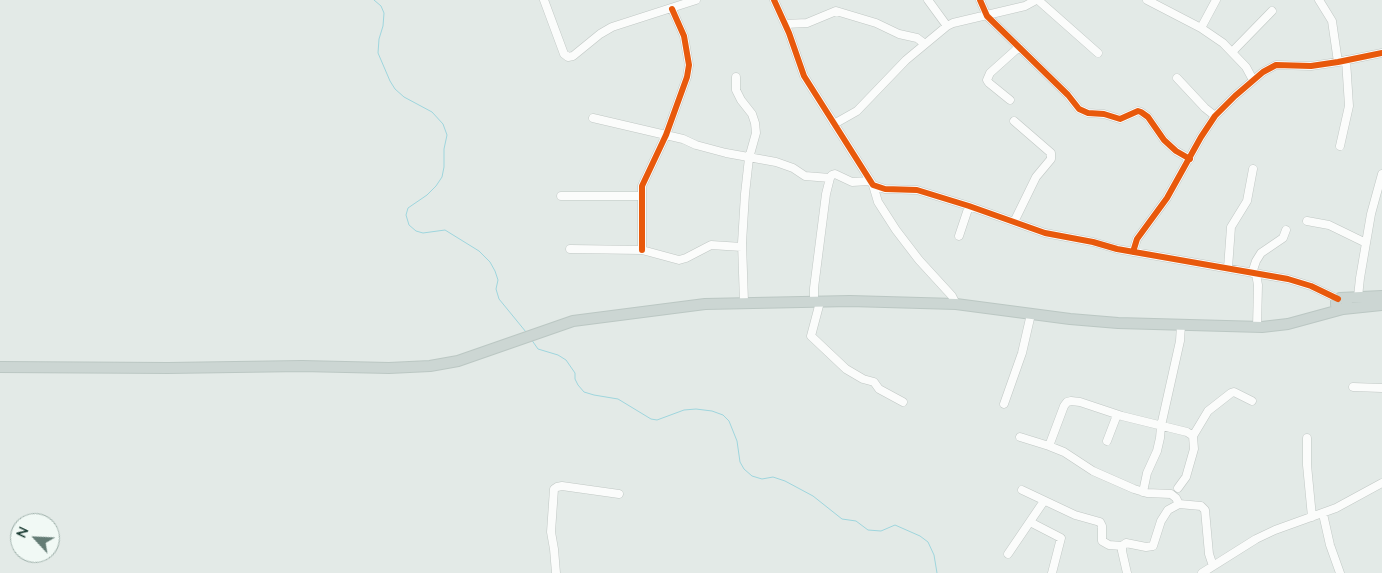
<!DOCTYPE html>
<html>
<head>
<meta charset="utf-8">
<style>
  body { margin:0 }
  #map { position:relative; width:1382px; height:573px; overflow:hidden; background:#e3eae7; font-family:Quicksand,sans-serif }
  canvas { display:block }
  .north { position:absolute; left:10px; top:513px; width:50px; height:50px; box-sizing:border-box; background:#f1f9f5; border:1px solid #9dafa9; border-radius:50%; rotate:295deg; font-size:14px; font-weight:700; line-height:20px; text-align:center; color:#1f4037 }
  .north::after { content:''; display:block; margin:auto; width:18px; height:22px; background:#647c75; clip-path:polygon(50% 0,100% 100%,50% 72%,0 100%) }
</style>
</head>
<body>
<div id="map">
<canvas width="1382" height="573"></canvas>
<div class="north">N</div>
</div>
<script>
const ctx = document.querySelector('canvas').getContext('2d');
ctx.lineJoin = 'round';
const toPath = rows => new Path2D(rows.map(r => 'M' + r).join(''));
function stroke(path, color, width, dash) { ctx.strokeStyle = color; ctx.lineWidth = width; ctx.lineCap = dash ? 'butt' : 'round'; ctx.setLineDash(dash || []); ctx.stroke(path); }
stroke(toPath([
  [374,0,381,6,384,13,383,26,379,39,378,53,390,81,395,89,404,97,432,112,443,124,447,135,444,149,444,167,442,177,436,186,427,195,408,208,406,215,409,225,416,231,423,233,445,230,479,251,490,262,495,271,498,280,496,289,499,299,526,332],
  [531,339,538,349,558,355,566,360,575,373,575,379,578,385,584,392,594,395,618,399,651,419,657,420,684,410,696,409,712,411,723,415,729,421,737,441,740,462,744,469,752,476,762,479,773,477,785,481,813,496,842,519,856,521,868,530,881,531,895,525,920,536,928,542,934,555,937,573]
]), '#9ed5dd', 1);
const minor = toPath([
  [544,0,564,54,568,57,573,56,600,34,612,27,696,0],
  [774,0,789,33,804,76,873,185,885,189,917,190,969,206,1045,233,1093,242,1117,249,1288,279,1311,286,1338,299],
  [928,0,947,26],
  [980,0,987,16,1068,95,1079,109,1088,113,1104,114,1120,119,1138,111,1141,112,1148,117,1164,140,1176,151,1190,159],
  [1038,0,1098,53],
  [1147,0,1201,28,1223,43,1246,67,1253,80],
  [1319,0,1332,21,1338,62],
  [785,24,807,23,836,11,876,23,899,34,917,38,925,44],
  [1201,28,1216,0],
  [1233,51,1272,11],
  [736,77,736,90,741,100,752,114,755,123,756,133,749,158,745,194,742,243,744,302],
  [1177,78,1205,108,1215,116],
  [1010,100,989,83,987,80,990,73,1019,47],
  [593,118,683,139,696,145,726,153,776,162,793,168,805,176,830,178],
  [1014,121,1051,153,1051,159,1036,177,1014,222],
  [834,124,857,111,906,60,947,26,953,23,1025,6,1036,0],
  [1340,146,1349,106,1346,60],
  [873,185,878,202,896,230,919,260,952,296,956,304],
  [561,196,642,196],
  [1307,221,1329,225,1366,243],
  [959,236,969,206],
  [570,249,642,250,679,260,686,258,711,245,742,247],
  [642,250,642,186,666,135,687,77,689,65,684,36,672,9],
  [1133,252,1137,239,1167,198,1201,137,1215,116,1235,96,1263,72,1276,65,1311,66,1338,62,1382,53],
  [1228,268,1231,227,1247,201,1253,169],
  [1252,273,1256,261,1261,253,1283,238,1286,230],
  [1256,274,1258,285,1257,327],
  [1358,297,1360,278,1371,214,1382,174],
  [814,302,814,288,826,194,830,178,832,175,835,174,852,182,869,181],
  [820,302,811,336,846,369,863,379,874,382,879,389,903,402],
  [1353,387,1382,388],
  [1004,404,1022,353,1031,314],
  [1193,436,1208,411,1231,393,1234,392,1252,401],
  [1020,437,1049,446,1064,452,1093,471,1134,489,1147,493,1171,494,1176,498,1179,504],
  [1307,438,1307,465,1312,517],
  [1107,441,1117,415],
  [1049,446,1064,406,1067,402,1071,401,1080,402,1122,416,1187,432,1193,436,1194,449,1186,477,1178,488],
  [1022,490,1075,515,1100,522,1102,526,1102,541,1109,545,1122,546],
  [1143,492,1147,473,1157,451,1160,438,1161,426,1180,341,1181,325],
  [1323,514,1330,545,1340,573],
  [1030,522,1061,538,1052,573],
  [1008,554,1044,501],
  [556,573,554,549,551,532,554,489,557,487,562,486,619,494],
  [1127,573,1122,551,1122,546,1126,543,1146,547,1153,546,1161,521,1168,510,1179,504,1201,506,1205,510,1209,554,1213,566],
  [1202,573,1256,539,1275,530,1336,508,1382,483]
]);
const major = toPath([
  [1339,309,1336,305,1336,301,1340,298,1382,296],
  [1343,309,1382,305],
  [0,367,168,368,302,366,389,368,430,366,458,361,573,321,705,304,850,301,956,304,1070,319,1118,323,1262,327,1288,324,1343,309,1347,305,1347,301,1344,298]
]);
stroke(minor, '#c0c7c4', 9);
stroke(major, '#bbc7c3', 12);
stroke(minor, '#fbfcfb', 8);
stroke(major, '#ccd6d3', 10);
stroke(toPath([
  [774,0,789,33,804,76,873,185,885,189,917,190,969,206,1045,233,1093,242,1117,249,1288,279,1311,286,1338,299],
  [980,0,987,16,1068,95,1079,109,1088,113,1104,114,1120,119,1138,111,1141,112,1148,117,1164,140,1176,151,1190,159],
  [642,250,642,186,666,135,687,77,689,65,684,36,672,9],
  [1133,252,1137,239,1167,198,1201,137,1215,116,1235,96,1263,72,1276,65,1311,66,1338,62,1382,53]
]), '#e8590c', 6);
</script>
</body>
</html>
